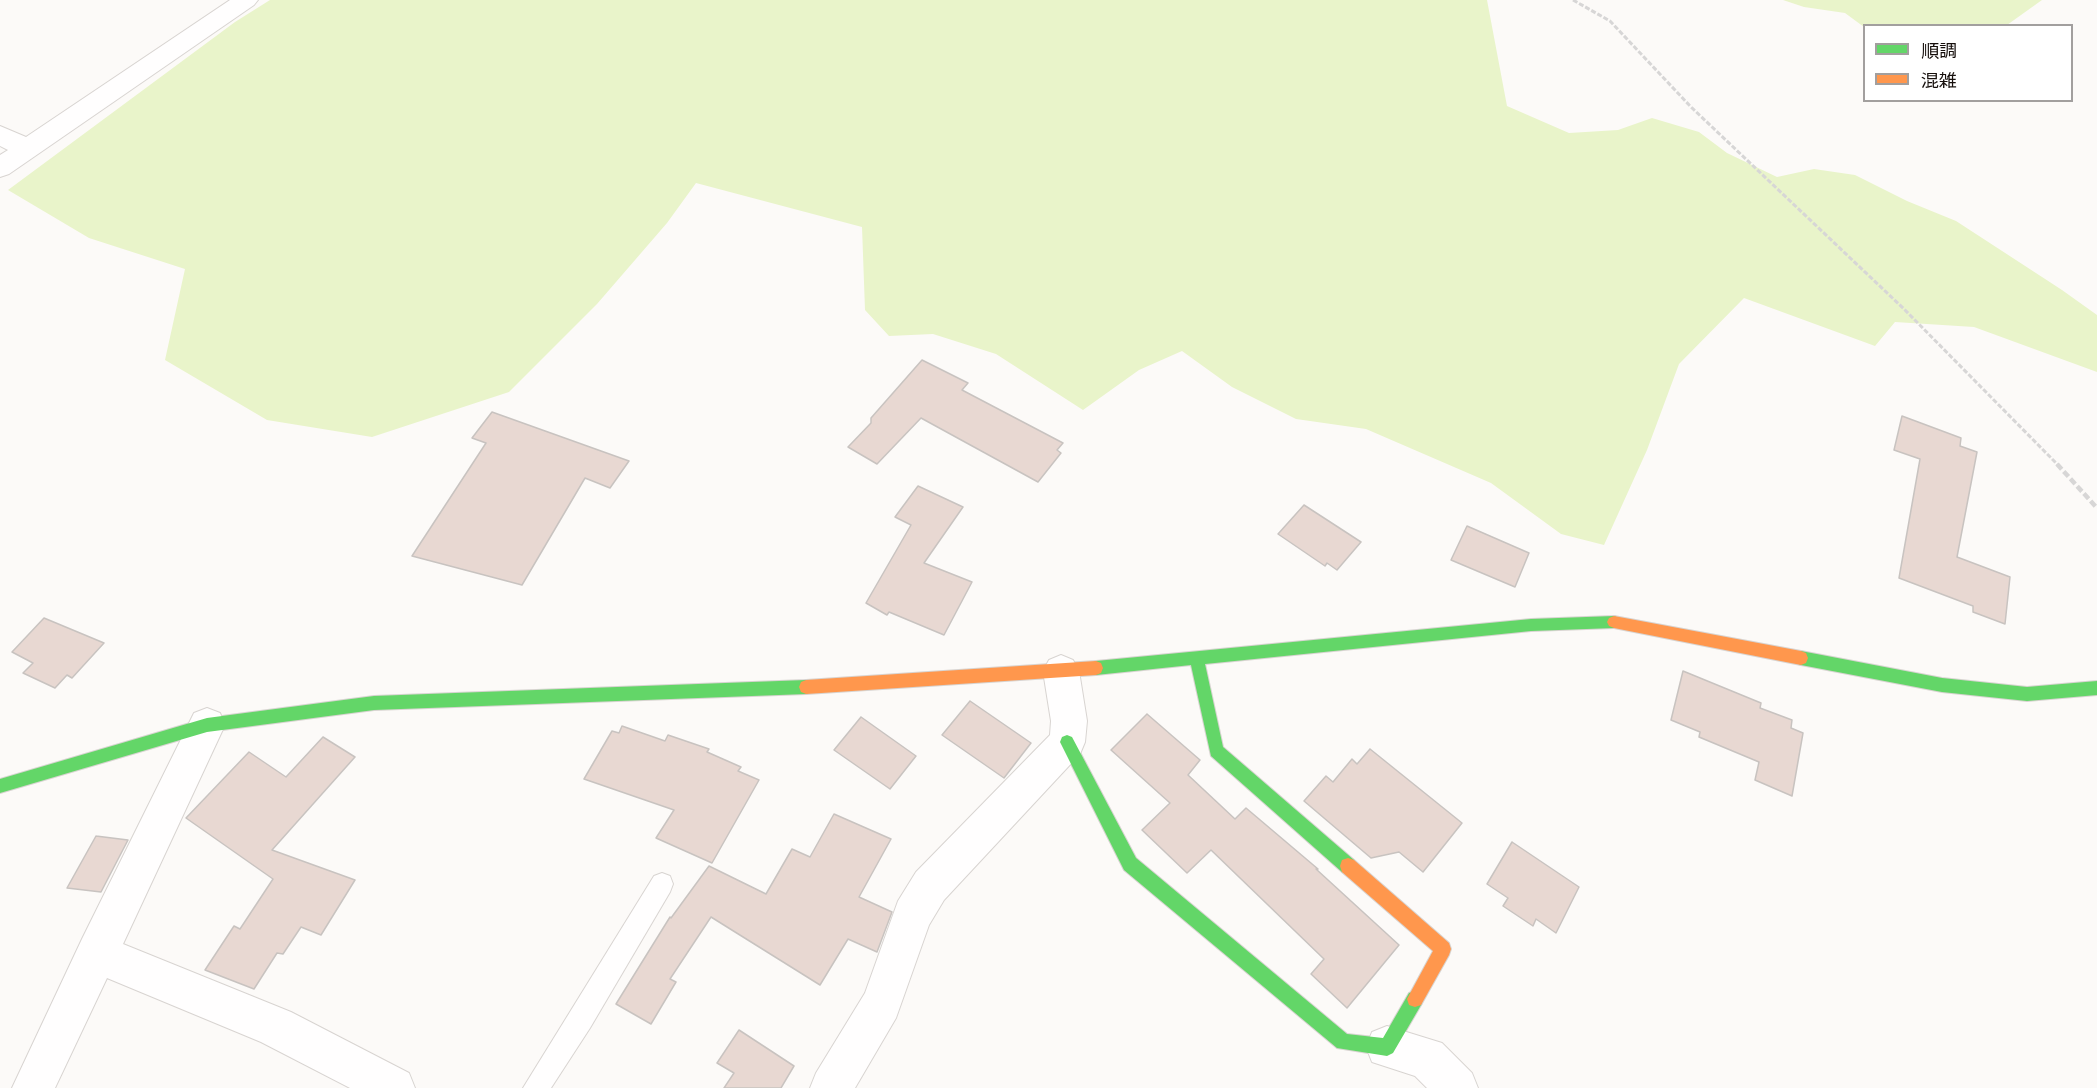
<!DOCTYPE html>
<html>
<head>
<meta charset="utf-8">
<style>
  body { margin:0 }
  #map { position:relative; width:2097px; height:1088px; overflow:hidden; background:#fcfaf8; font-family:Raleway,"Noto Sans JP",sans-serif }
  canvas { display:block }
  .legend { position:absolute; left:1863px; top:24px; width:210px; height:78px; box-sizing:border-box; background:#fff; border:2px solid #a29f9e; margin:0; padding:8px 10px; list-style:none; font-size:18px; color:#160f0c }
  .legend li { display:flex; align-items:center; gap:12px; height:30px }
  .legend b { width:30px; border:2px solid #a29f9e }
</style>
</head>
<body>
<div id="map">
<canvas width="2097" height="1088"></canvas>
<ul class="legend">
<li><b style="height:8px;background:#63d668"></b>順調</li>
<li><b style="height:8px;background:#ff974d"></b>混雑</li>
</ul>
</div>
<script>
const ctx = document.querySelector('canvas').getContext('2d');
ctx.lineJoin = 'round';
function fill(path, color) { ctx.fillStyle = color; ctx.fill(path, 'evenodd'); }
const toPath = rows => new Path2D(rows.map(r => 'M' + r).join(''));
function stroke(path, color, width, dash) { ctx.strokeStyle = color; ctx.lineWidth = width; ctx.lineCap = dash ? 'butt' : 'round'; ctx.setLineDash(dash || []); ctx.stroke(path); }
fill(toPath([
  [270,0,1487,0,1507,106,1569,133,1618,130,1652,118,1699,132,1727,153,1777,177,1814,169,1855,175,1907,201,1956,221,2062,290,2097,315,2097,372,1974,327,1895,322,1875,346,1744,298,1679,364,1647,450,1604,545,1561,534,1491,483,1366,429,1296,419,1232,387,1182,351,1139,370,1083,410,996,354,933,334,889,336,865,310,862,227,696,183,667,223,597,304,509,392,372,437,267,420,165,360,185,269,89,238,8,190,235,22],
  [1783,0,2042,0,2007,25,1864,27,1845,13,1804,7]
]), '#e9f4ca');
const building = toPath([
  [922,360,968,383,962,390,1063,443,1057,450,1061,453,1038,482,921,418,877,464,848,447,871,423,871,418,922,360],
  [492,412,629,461,610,488,585,478,522,585,412,556,486,443,472,438,492,412],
  [1902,416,1961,438,1960,446,1977,452,1957,557,2010,577,2005,624,1973,612,1973,606,1899,578,1920,459,1894,450,1902,416],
  [918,486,963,507,924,563,972,582,944,635,889,612,887,615,866,603,911,525,895,517,918,486],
  [1304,505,1361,542,1337,570,1327,563,1325,566,1278,534,1304,505],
  [1467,526,1529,553,1515,587,1451,560,1467,526],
  [44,618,104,643,72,678,67,675,55,688,23,673,33,663,12,652,44,618],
  [1683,671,1761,703,1760,708,1792,720,1791,728,1803,733,1792,796,1755,780,1759,762,1699,737,1700,732,1671,720,1683,671],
  [970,701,1031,743,1004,778,942,735,970,701],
  [1147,714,1200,760,1188,775,1235,819,1246,808,1318,869,1316,869,1399,945,1347,1008,1311,974,1324,959,1211,850,1187,873,1142,830,1170,803,1111,750,1147,714],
  [861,717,916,756,890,789,834,750,861,717],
  [622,726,665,741,668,735,709,749,707,752,741,767,738,771,759,780,712,863,656,838,674,810,584,779,612,731,619,733,622,726],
  [323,737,355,757,272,850,355,880,321,935,301,927,283,954,277,953,254,989,205,970,234,926,240,929,273,879,186,818,249,752,286,777,323,737],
  [1370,749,1462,823,1423,872,1399,852,1371,858,1304,801,1326,776,1333,782,1352,759,1357,764,1370,749],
  [834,814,891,839,859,897,892,912,877,952,848,939,820,985,711,917,670,979,676,982,651,1024,616,1004,670,917,671,918,709,866,766,894,792,849,810,857,834,814],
  [96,836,128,840,101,892,67,888,96,836],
  [1512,842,1579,887,1556,933,1536,919,1533,926,1503,906,1508,898,1487,884,1512,842],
  [739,1030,794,1066,781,1088,724,1088,734,1073,717,1063,739,1030]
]);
fill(building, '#e8d8d2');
stroke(building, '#c8c3c0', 1.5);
const lane = toPath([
  [662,873,670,876,673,884,670,892,590,1028,551,1088,523,1088,654,876,662,873]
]);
const street = toPath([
  [230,0,258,0,254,5,9,174,0,177,0,155,8,150,0,146,0,126,26,137,230,0],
  [1061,655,1073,660,1079,671,1087,721,1085,742,1080,754,944,900,929,925,896,1018,855,1088,810,1088,816,1073,865,993,898,901,916,872,1050,735,1051,721,1043,671,1049,660,1061,655],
  [207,708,220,713,225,725,123,944,291,1012,409,1073,415,1088,350,1088,261,1042,107,978,55,1088,12,1088,82,939,194,713,207,708],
  [1387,1026,1442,1043,1472,1073,1478,1088,1427,1088,1415,1076,1372,1062,1366,1047,1372,1032,1387,1026]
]);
const fast = toPath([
  [1614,616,1619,618,1621,622,1619,626,1614,628,1531,631,1205,664,1223,747,1354,860,1356,866,1354,872,1348,874,1342,872,1211,756,1191,665,1096,675,1091,673,1089,668,1091,663,1096,661,1531,619,1614,616],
  [1801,651,1942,678,2027,687,2097,681,2097,695,2027,701,1942,692,1801,665,1796,663,1794,658,1796,653,1801,651],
  [806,680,811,682,813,687,811,692,806,694,374,710,207,732,0,793,0,779,207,718,374,696,806,680],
  [1067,735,1072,737,1136,858,1347,1034,1383,1038,1409,993,1415,991,1421,993,1423,999,1421,1005,1393,1053,1387,1056,1337,1048,1124,870,1060,742,1062,737,1067,735]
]);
const slow = toPath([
  [1614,616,1801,651,1806,653,1808,658,1806,663,1801,665,1614,628,1609,626,1607,622,1609,618,1614,616],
  [1096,661,1101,663,1103,668,1101,673,1096,675,806,694,801,692,799,687,801,682,806,680,1096,661],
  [1348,858,1354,860,1449,943,1451,949,1449,955,1421,1005,1415,1007,1409,1005,1407,999,1433,951,1342,872,1340,866,1342,860,1348,858]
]);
stroke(lane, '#d8d4d1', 2);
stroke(street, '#d8d4d1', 2);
stroke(fast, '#d8d4d1', 2);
stroke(slow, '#d8d4d1', 2);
stroke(toPath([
  [1573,0,1610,21,1691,107,1904,309,2058,465]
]), '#d7d6d6', 3, [5, 2]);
stroke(toPath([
  [2057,464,2097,508]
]), '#d7d6d6', 4.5, [7, 3]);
fill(lane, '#fffefe');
fill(street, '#fffefe');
fill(fast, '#63d668');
fill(slow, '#ff974d');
</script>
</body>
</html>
